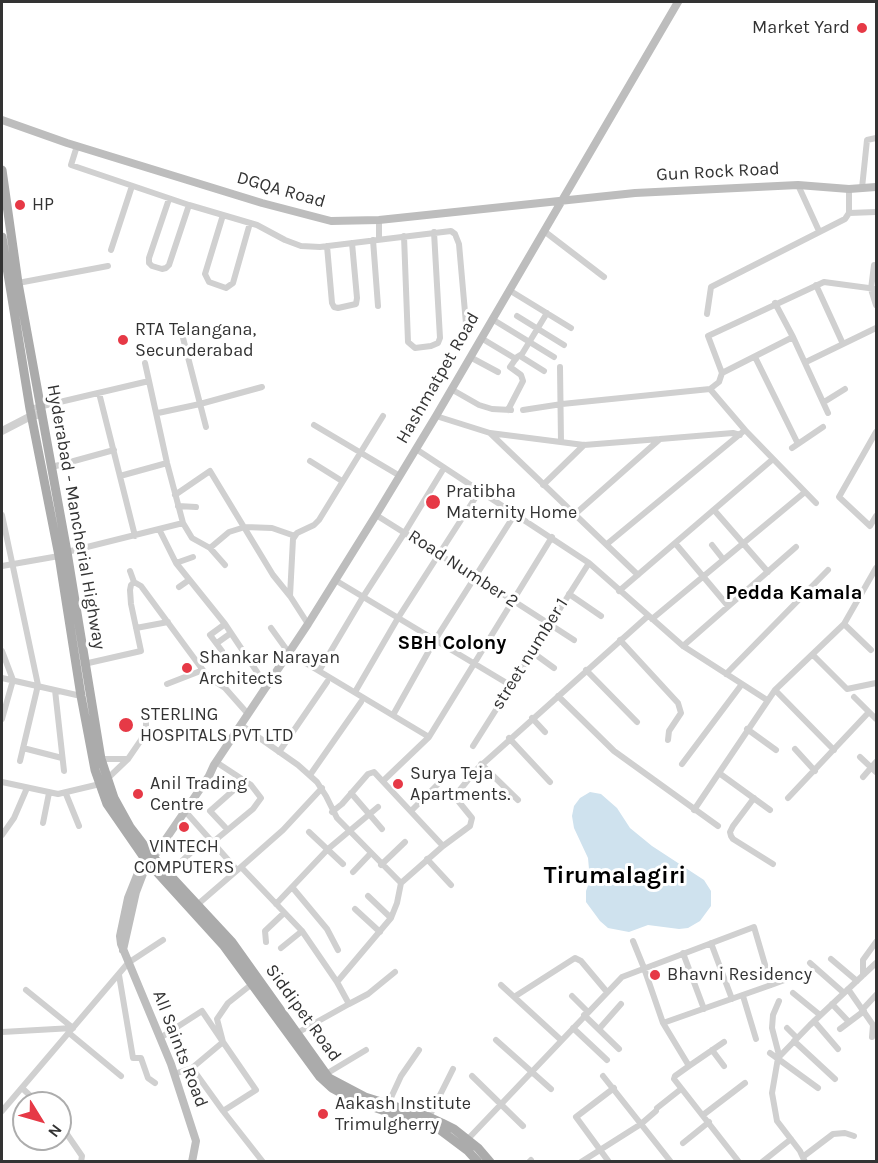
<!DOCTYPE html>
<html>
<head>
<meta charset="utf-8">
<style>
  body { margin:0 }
  #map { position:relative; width:878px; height:1163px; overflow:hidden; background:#fff; font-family:Karla,sans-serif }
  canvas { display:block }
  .frame { position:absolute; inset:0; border:3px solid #333; pointer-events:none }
  .north { position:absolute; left:12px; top:1091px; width:60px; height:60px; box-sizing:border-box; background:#fff; border:2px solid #adadad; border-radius:50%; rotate:127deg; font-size:16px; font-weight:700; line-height:24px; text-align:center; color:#333 }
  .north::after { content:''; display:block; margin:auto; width:21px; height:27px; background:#e63946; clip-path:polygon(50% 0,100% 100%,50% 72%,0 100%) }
</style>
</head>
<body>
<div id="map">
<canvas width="878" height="1163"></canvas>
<div class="frame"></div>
<div class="north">N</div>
</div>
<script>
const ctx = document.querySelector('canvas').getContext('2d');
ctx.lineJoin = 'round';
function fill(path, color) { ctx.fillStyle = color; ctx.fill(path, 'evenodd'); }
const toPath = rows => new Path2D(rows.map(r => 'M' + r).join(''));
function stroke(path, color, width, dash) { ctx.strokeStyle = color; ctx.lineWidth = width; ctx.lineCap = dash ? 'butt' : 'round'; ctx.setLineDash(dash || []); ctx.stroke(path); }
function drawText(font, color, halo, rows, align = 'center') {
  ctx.font = font + ' Karla,sans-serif'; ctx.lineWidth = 6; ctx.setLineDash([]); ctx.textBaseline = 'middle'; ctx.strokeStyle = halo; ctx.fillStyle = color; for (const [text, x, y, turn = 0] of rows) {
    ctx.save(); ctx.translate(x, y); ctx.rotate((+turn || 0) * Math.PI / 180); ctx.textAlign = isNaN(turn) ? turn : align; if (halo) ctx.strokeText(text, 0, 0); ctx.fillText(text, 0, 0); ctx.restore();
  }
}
fill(toPath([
  [590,792,601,794,617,808,630,828,652,846,704,880,711,891,711,906,700,921,688,928,679,929,648,925,629,932,608,928,600,921,586,902,586,891,590,880,588,858,574,828,572,816,574,806,580,798]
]), '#cfe2ee');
stroke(toPath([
  [77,146,71,165,189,205,257,225,285,240,301,246,320,247,451,231,455,234,459,244,467,335],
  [798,185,819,231],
  [862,188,867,140,876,138],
  [169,199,149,258,149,263,152,266,162,269,166,268,169,265,189,205],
  [849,213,876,212],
  [223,215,205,274,209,282,226,288,233,283,250,223],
  [379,220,379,239],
  [544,231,604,277],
  [404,236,408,342,415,348,431,346,438,343,440,338,434,232],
  [373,240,378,306],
  [327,246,332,303,334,307,338,308,356,304,357,298,352,243],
  [111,250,132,186],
  [874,265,871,289,876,305],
  [18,283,108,266],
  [816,285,843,344],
  [509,290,571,328],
  [707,314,711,287,845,219,849,213,849,189],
  [517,316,564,345],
  [492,319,554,357],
  [182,334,206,427],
  [793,337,828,413],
  [481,338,516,359],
  [520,356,544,371],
  [470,357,498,372],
  [755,357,798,444],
  [806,362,876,328],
  [145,363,149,381],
  [560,367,561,442],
  [722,373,793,337,775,303],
  [451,389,479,405,492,409,511,410],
  [710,389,719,382,722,373,708,336,824,282,876,289],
  [99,393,135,536],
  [824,402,845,389],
  [30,409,149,381,167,463,183,523,192,538,210,548,225,565],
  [508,410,523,381,521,375,510,367,517,357,522,354,547,313],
  [523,410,562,404,710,389,745,430,816,503],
  [158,413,200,404,262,387],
  [436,416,490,433,638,575],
  [314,425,400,476],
  [876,432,839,497,870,526,876,516],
  [490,433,584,445,660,439,574,515],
  [660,439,733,433,740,435],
  [792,448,823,427],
  [416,449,589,563,683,646,767,700],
  [310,461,342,481],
  [52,467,114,450],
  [120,476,167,463],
  [543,485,584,445],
  [175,495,210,471,273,575,290,596],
  [178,506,196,507],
  [714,510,768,572],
  [2,515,38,685,20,761],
  [376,515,438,554,475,576,574,640],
  [159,529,176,563,225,624,267,687],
  [675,543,728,606],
  [607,544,745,430],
  [712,545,723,559],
  [210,548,229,532,245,527,272,528,295,536],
  [67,552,183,523],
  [176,563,193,557],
  [2,566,59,556],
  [130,571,134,582],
  [335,580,510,685],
  [179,587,189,580],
  [619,591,773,459],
  [569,594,601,616],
  [652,619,805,492],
  [308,624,290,596,293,539,297,533,314,525,319,520,383,416],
  [844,624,871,650],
  [136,628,168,622],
  [271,628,289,653,429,737],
  [620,640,678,703,681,713,669,731,668,740],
  [217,643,231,633],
  [683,646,796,547],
  [2,651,13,680,2,719],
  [222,651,210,635,225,624],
  [532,652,554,668],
  [813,655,847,689,876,683],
  [84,664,141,651,131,604,130,590,131,585,134,582,141,586,208,677,225,688,248,714],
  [586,670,637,722],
  [319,671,363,597,405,532,444,468],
  [726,674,828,570],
  [2,678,81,696],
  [167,684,203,670],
  [55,690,64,771],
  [775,690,834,750],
  [355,692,398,618,479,492],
  [558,696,614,751,718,826],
  [854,697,876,719],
  [393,715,435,640,515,514],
  [532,718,545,732],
  [241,725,298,765,317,782,326,796,337,818,401,883,397,903,391,918,337,982],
  [747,729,776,750],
  [509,738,550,782],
  [473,746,589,563],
  [23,748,62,758],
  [795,749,815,771],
  [279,752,327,682],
  [860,757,876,772],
  [101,759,128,759],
  [481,764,518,800],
  [682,764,742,684],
  [719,773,770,810],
  [310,775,361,702],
  [863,777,876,762],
  [107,779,128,759,141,740,146,729,146,716],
  [383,781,429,737,552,537],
  [2,782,58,794,100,784],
  [351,793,382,829],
  [66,794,79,826],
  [754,798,733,826,730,832,731,836,733,839,773,864],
  [788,798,869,712],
  [694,810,775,690,844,624,876,568],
  [185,811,237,870],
  [411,811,439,783],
  [332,812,342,804,368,774,374,772,443,846],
  [43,823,49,793],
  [225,827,210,811,244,781],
  [309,832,343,864],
  [2,835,14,818,27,788],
  [213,842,253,809,261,798,251,785,216,762],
  [427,859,451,885],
  [381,865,405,842],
  [241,867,283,830,322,788],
  [353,872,371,853],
  [169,873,198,846],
  [401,883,443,846,470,826,472,818,459,802,457,796,459,791,476,770,648,616],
  [292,887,327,929,338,950],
  [368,896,391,918],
  [276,904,328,849,378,807],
  [197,905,241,867,302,931,337,982,349,1004,297,1033],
  [355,909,380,932],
  [633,941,644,968,663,1023,689,1066,675,1076,674,1079,739,1162],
  [266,942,265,931,284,913],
  [711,943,732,999],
  [281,948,302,931],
  [683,953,704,1009],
  [831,959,857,981],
  [810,963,844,993],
  [119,975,133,1058,141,1058,148,1078,155,1083],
  [863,975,863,960,876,942],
  [252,984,228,1003,217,1019,223,1042,256,1090,223,1111,263,1162],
  [501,985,561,1040],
  [848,989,873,1025,872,1037],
  [26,990,73,1028],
  [793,993,820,1015],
  [572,996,588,1012],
  [743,996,756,1039],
  [514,997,575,958,581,961,607,992],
  [779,1001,773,1015,772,1028,779,1055],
  [349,1004,368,994,395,972],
  [832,1004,849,1022],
  [862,1010,876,995],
  [584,1015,619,1049],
  [814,1021,838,1049],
  [663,1023,771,985],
  [573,1028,607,1060],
  [787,1028,797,1038],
  [599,1029,621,1004],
  [840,1029,864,1011],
  [2,1032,73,1028],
  [69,1033,121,1076],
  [160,1038,202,1011,223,1042,192,1068,223,1111],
  [496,1040,551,1089],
  [794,1041,835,1079],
  [712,1050,724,1066],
  [770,1053,818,1088],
  [689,1066,724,1042],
  [174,1074,192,1068],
  [326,1074,366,1050],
  [472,1076,523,1126],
  [603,1076,671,1162],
  [22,1088,38,1103],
  [388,1104,401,1076,419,1050],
  [657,1108,681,1089],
  [2,1111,128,963,163,940],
  [703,1115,745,1083],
  [429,1117,453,1069],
  [60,1124,82,1156,81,1162],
  [467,1140,622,977,754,927,771,985,790,978],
  [683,1143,709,1122],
  [804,1156,833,1134,845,1133,854,1136],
  [529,1162,531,1160],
  [581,1162,641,1124,656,1111],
  [609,1162,576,1117,614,1088],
  [762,1162,791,1139],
  [805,1162,800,1151,777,1121,772,1093,778,1058,810,1025,876,963]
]), '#d0d0d0', 6);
stroke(toPath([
  [2,431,31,416,42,414]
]), '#d0d0d0', 8);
stroke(toPath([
  [2,120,67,143,262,203,331,221,379,220,635,193,798,185,849,189,876,187],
  [138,873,128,898,120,936,121,944,171,1064,196,1141,192,1162],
  [123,950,136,892,144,871,209,776,214,765,308,624,376,515,436,416,678,2]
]), '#bdbdbd', 8);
stroke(toPath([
  [2,170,18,283,67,552,101,759,114,798,130,827,153,857,232,942,329,1078,365,1097,429,1117,442,1123,454,1129,478,1148,490,1162],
  [2,237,30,409,59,556,81,696,95,770,107,804,145,859,224,946,320,1077,332,1088,356,1101,440,1130,468,1151,478,1162]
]), '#ababab', 9);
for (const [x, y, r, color] of [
  [862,28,6,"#e63946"],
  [20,205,6,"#e63946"],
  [123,340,6,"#e63946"],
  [433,502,8,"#e63946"],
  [187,668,6,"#e63946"],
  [126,725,8,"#e63946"],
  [398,784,6,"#e63946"],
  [138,794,6,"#e63946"],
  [184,827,6,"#e63946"],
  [655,975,6,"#e63946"],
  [323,1114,6,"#e63946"]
]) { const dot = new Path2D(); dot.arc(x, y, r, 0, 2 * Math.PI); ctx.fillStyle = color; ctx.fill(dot); stroke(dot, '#fff', 2); }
drawText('18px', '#333', '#fff', [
  ["Market Yard",850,28,"right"],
  ["HP",32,205],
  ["RTA Telangana,",135,330],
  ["Secunderabad",135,351],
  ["Pratibha",446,492],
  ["Maternity Home",446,513],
  ["Shankar Narayan",199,658],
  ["Architects",199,679],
  ["STERLING",140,715],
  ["HOSPITALS PVT LTD",140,736],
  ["Surya Teja",410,774],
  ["Apartments.",410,795],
  ["Anil Trading",150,784],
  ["Centre",150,805],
  ["VINTECH",184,847,"center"],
  ["COMPUTERS",184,868,"center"],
  ["Bhavni Residency",667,975],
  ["Aakash Institute",335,1104],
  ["Trimulgherry",335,1125]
], 'left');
drawText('18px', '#333', '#fff', [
  ["Gun Rock Road",718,172,-3],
  ["DGQA Road",281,190,16],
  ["Hashmatpet Road",438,378,-60],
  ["Hyderabad - Mancherial Highway",76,517,80],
  ["Road Number 2",463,569,33],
  ["street number 1",530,654,-58],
  ["Siddipet Road",303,1013,54],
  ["All Saints Road",180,1049,69]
]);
drawText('bold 20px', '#000', '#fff', [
  ["Pedda Kamala",794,593],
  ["SBH Colony",452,643]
]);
drawText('bold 24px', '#000', '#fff', [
  ["Tirumalagiri",615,876]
]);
</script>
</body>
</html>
